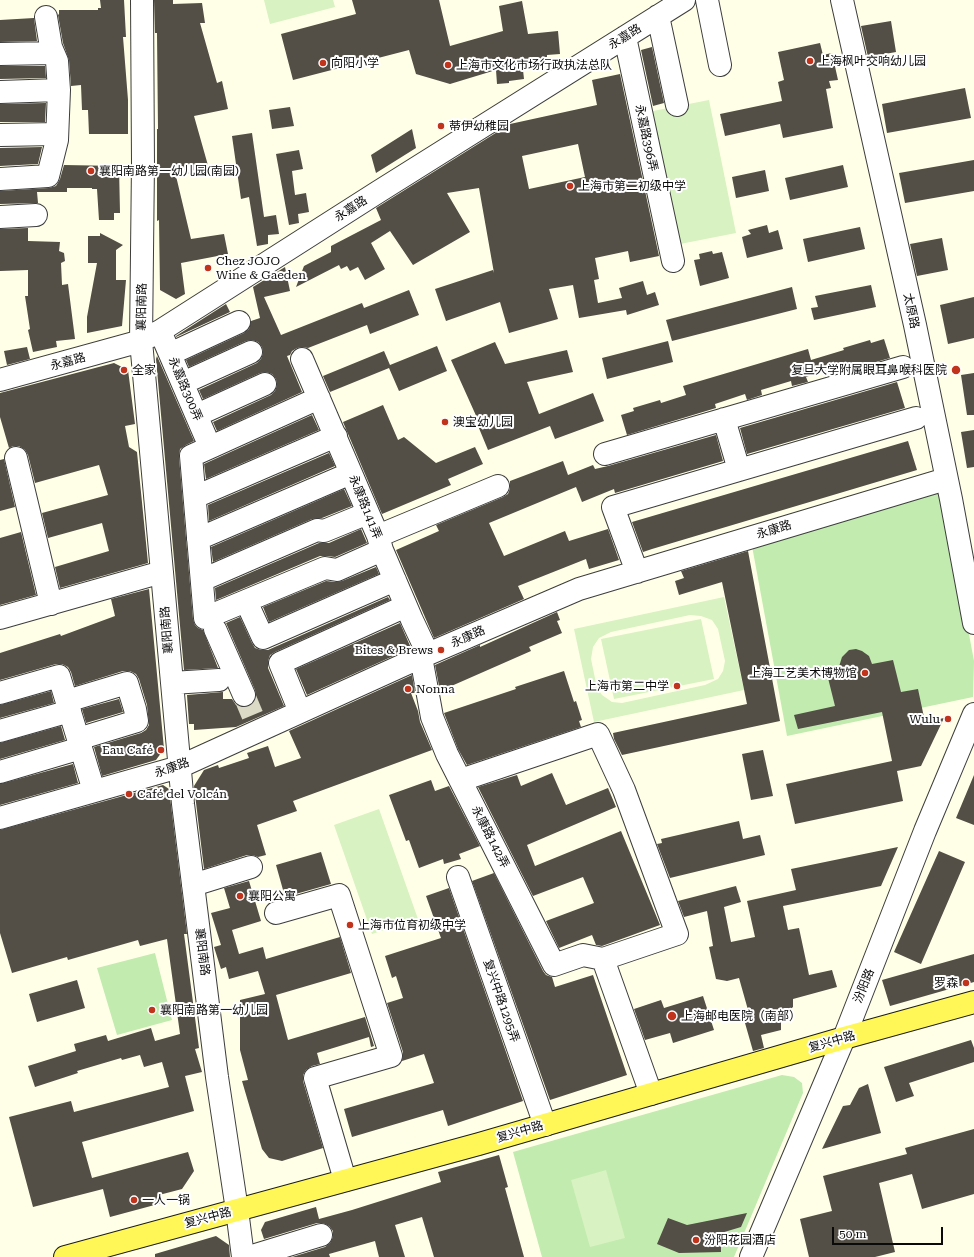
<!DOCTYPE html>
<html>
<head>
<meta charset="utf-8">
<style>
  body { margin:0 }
  #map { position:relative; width:974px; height:1257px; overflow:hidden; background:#ffffe7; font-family:"Roboto Serif",serif }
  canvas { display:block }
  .scale { position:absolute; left:832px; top:1227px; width:111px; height:18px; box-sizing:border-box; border:2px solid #0a0a0a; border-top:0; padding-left:5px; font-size:12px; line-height:14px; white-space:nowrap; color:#0a0a0a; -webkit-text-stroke:3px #fff; paint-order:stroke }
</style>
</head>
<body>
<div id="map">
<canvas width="974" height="1257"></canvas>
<div class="scale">50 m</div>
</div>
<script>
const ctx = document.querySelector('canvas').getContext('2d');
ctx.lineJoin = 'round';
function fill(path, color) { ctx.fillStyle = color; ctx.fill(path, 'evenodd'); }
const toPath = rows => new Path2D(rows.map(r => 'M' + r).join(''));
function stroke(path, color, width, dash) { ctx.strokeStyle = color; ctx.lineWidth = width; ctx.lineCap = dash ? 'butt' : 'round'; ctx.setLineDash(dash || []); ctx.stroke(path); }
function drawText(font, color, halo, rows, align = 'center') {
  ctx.font = font + ' "Roboto Serif","Noto Sans SC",serif'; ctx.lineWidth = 4; ctx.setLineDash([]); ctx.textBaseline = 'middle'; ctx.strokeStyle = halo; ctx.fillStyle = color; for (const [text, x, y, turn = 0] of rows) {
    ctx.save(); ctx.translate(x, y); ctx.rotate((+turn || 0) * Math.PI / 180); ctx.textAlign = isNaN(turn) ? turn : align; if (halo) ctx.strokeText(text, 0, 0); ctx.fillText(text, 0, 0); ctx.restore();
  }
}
fill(toPath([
  [942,490,974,661,973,697,787,736,752,546],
  [155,953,172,1020,117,1035,97,968],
  [782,1075,794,1077,802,1083,803,1093,734,1257,542,1257,513,1152]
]), '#c2ebaf');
fill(toPath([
  [264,0,333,0,335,7,270,24],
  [709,100,736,233,675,245,648,112],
  [724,597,744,690,594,722,574,629],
  [690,615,701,616,712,620,718,629,725,661,723,671,718,679,705,685,622,703,612,702,602,695,597,688,591,659,593,647,599,638,611,632],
  [701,619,714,679,614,699,601,639],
  [379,809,418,919,372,934,334,825],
  [606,1170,625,1238,590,1247,571,1180]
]), '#d8f2c1');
fill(toPath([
  [100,0,124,0,126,37,123,37,128,100,128,134,89,134,88,110,82,110,81,85,71,86,69,60,63,43,58,15,59,14,59,10,98,10,98,8,101,8],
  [154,0,173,0,173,4,202,3,205,23,200,23,217,83,222,81,228,109,194,116,209,169,176,176,191,239,224,234,228,254,181,263,185,294,176,299,160,290,159,220,157,221,157,129,158,129,157,33,155,33],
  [352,0,439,0,450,46,503,31,499,6,522,1,528,34,558,31,560,54,547,55,547,61,534,63,534,69,523,70,524,79,509,81,509,83,497,84,496,70,450,84,416,74,409,50,293,80,281,34,356,14],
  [34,18,37,41,0,42,0,20],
  [891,21,896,52,868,57,861,26],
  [820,43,823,55,832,53,838,80,829,81,831,88,826,89,833,128,783,138,780,124,725,136,720,114,782,101,778,82,784,80,778,52],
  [652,47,664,103,653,106,641,50],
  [0,66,45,66,46,78,0,79],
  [620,74,659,256,630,262,628,251,595,258,599,279,594,280,598,303,622,298,619,288,643,281,647,295,655,292,659,305,627,315,626,310,579,318,573,285,549,289,558,319,509,333,500,302,446,321,435,289,493,270,494,273,479,188,447,193,470,232,413,265,390,231,371,243,385,269,365,280,358,267,350,271,347,266,341,269,339,265,296,287,304,266,331,252,331,246,381,220,376,208,510,124,597,105,592,80],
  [578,144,585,177,529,189,522,156],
  [965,88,971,118,887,133,882,104],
  [46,103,45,122,0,122,0,104],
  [290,107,294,126,272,129,269,110],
  [412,129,416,148,376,173,371,155],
  [252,133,264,217,276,215,279,234,268,235,268,244,257,246,249,197,241,199,232,136],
  [0,147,0,148,42,147,38,164,0,166],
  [299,150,303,169,292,171,295,195,306,193,309,212,298,214,299,223,289,225,276,154],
  [974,160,974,191,905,203,899,173],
  [64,165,119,166,120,213,114,213,114,220,99,220,97,189,92,189,92,188,67,188,67,192,37,192,38,203,0,204,0,191,49,188,56,186,60,179],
  [843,165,848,187,790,200,785,178],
  [765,170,769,191,736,198,732,177],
  [767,225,769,233,778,230,783,249,747,258,742,237,751,234,748,230],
  [860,227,865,249,808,262,803,239],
  [28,228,28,241,60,242,59,251,64,253,65,261,61,263,62,285,68,284,75,339,56,341,57,347,33,352,28,330,30,329,25,296,28,296,28,270,0,271,0,229],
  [100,233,123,245,116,250,116,280,126,280,122,326,87,333,87,317,97,263,88,263,88,236,100,236],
  [942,238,948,270,917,276,910,244],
  [712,251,713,254,722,252,729,278,700,286,694,260,700,259,699,254],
  [285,267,290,291,264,297,281,335,362,303,364,308,409,290,419,315,370,334,367,325,308,348,303,347,297,348,292,351,290,355,287,356,302,392,217,431,213,422,271,395,275,391,277,385,276,379,272,374,266,372,260,373,203,399,199,390,257,363,261,359,263,353,262,347,258,342,252,340,246,341,189,367,186,360,244,333,249,329,251,321,260,318,253,287],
  [871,285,876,307,814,320,811,308,818,307,815,296],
  [792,287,797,309,672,341,666,320],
  [974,297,974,338,948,344,940,305],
  [226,304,230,312,176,337,176,336],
  [884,339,890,358,837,373,835,367,806,377,808,382,792,386,791,381,761,390,762,395,747,400,745,394,715,404,716,408,627,435,621,415,634,411,633,408,660,400,661,403,686,395,683,386,808,349,811,360,844,350,843,348,870,340,871,343],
  [668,341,673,362,607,379,602,358],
  [495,342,505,364,567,350,573,372,527,382,539,414,593,393,604,421,555,439,550,426,488,450,476,421,478,420,451,360],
  [437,346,447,371,399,391,389,368,330,392,323,376,384,351,390,365],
  [27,347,30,359,7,365,4,351],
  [157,356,194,441,186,445,180,449,179,457,193,619,195,625,198,628,203,630,218,668,184,670,156,359],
  [114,363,128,370,135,424,125,426,129,447,137,452,148,563,60,588,55,567,109,551,102,523,48,538,42,513,108,495,99,465,35,483,28,455,25,450,19,446,13,446,9,448,0,417,0,393],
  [974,373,974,415,967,415,961,375],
  [897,382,905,408,747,454,740,428],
  [383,405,398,440,404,437,436,463,475,447,483,464,448,479,451,485,382,514,343,422],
  [312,415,319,430,206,479,204,464],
  [974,430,974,467,967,468,961,432],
  [716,435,723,461,615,493,614,489,582,502,576,487,489,523,504,556,565,531,569,541,608,529,619,560,589,569,586,559,518,586,524,599,434,638,396,550,439,531,436,525,503,497,508,494,510,488,510,481,563,461,568,475,593,465,595,469,608,466],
  [908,441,917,470,652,549,643,552,632,522],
  [329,453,335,466,209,521,208,505],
  [4,459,15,507,0,511,0,460],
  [344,489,352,506,322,518,312,519,213,562,211,547],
  [361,529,367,543,335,557,327,556,320,556,216,600,215,588,319,543,329,543],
  [21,532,36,595,0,605,0,538],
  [748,551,780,721,622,755,614,739,613,733,747,704,722,582,679,595,675,581,684,578,681,571],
  [376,567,379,574,269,622,263,607,326,581,335,582,342,581],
  [149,589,164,749,156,760,102,776,94,747,141,733,146,730,149,725,147,705,139,679,136,674,130,671,123,671,75,686,71,672,68,667,62,664,56,664,0,680,0,653,60,634,61,636,115,616,111,599],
  [388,597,390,600,275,652,270,655,268,661,268,668,284,706,236,727,194,730,194,724,189,724,187,695,223,692,223,699,232,699,236,705,243,707,249,706,254,703,256,697,255,690,226,623,240,617,252,643,255,648,261,650,268,650],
  [557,612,560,620,557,621,562,633,529,647,531,651,440,691,435,665,480,645,480,647],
  [400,623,411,648,307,695,296,669],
  [856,649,862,651,869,656,872,664,893,660,901,692,918,689,925,722,944,718,921,766,897,771,903,801,795,824,786,784,892,761,882,712,798,729,794,715,835,706,827,674,837,673,842,657,849,650],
  [564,671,574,702,576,701,582,720,579,721,581,727,467,765,458,749,444,713,516,689,515,687],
  [412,675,415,693,411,693,418,711,420,722,432,750,293,801,297,811,257,825,266,855,258,857,253,855,247,855,204,869,194,786,204,770,218,765,219,768,249,758,247,753,268,746,275,767,301,758,289,731],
  [51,691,54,703,0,718,0,705],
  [119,699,123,712,86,723,82,709],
  [61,726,65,740,0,759,0,743],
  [763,750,773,796,751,800,742,754],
  [73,764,78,783,0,805,0,784],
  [552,773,566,805,608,788,616,807,527,845,535,866,621,831,660,925,602,946,596,945,592,935,559,948,546,921,594,903,583,877,533,896,478,787,517,775,521,786],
  [974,775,974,825,956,818],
  [431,780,435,791,449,786,480,846,459,854,461,859,444,864,443,859,419,868,409,840,406,841,389,795],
  [163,785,169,789,187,934,184,934,199,1048,195,1049,202,1072,185,1076,194,1111,82,1142,92,1178,188,1152,194,1171,182,1189,159,1195,162,1203,110,1217,103,1189,33,1207,9,1117,71,1101,74,1112,169,1087,162,1062,144,1067,140,1055,122,1060,121,1058,77,1071,78,1073,35,1087,28,1066,76,1051,74,1044,106,1035,108,1041,151,1028,155,1041,180,1034,167,939,140,946,138,940,68,960,67,957,12,973,0,933,0,830],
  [739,821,743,839,760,835,765,855,670,878,657,844,662,843,661,839],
  [898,847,881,886,783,906,788,930,799,928,809,975,832,970,837,987,793,999,793,1007,781,1017,781,1030,761,1035,764,1048,753,1051,745,1023,750,1017,739,978,727,981,716,979,709,947,713,946,707,911,684,917,678,901,736,886,741,902,724,907,731,942,755,937,747,901,796,890,791,869],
  [939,851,965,862,921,964,894,952],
  [321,852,331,884,285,897,276,865],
  [494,873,543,971,546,975,552,977,555,987,593,975,627,1075,550,1100,472,881],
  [249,881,261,921,232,930,239,954,263,947,266,959,340,937,351,973,276,995,288,1040,365,1017,374,1046,371,1047,369,1037,317,1053,320,1064,312,1066,306,1070,303,1075,303,1081,323,1148,282,1161,269,1158,262,1149,242,1081,248,1080,240,1050,240,1000,265,994,258,971,229,979,226,967,221,969,214,947,221,945,211,913,230,908,224,888],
  [449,888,523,1101,448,1126,443,1110,352,1137,344,1109,434,1083,424,1054,402,1061,403,1052,387,1003,403,998,396,976,392,978,385,956,441,938,426,896],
  [974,954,974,982,890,1006,882,980],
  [77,980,85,1008,37,1022,29,994],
  [703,996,714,1030,673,1043,670,1033,645,1040,634,1009,661,1000,664,1008],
  [971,1040,974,1048,974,1062,909,1083,914,1096,896,1102,884,1067],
  [868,1084,881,1133,822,1149,843,1106,850,1105,859,1088],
  [974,1129,974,1194,922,1209,912,1174,879,1183,895,1252,875,1257,809,1257,800,1219,832,1211,823,1176,907,1154,905,1148],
  [499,1155,508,1187,505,1188,524,1257,434,1257,422,1217,395,1225,405,1257,379,1257,375,1241,329,1254,330,1257,292,1257,325,1247,330,1243,333,1237,333,1231,329,1226,323,1223,317,1223,264,1239,261,1230,265,1222,316,1207,319,1219,352,1210,441,1182,438,1172],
  [747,1213,741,1227,721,1233,721,1252,679,1253,657,1244,668,1218,687,1225],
  [216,1236,229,1245,230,1257,155,1257,155,1254]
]), '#534e46');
stroke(toPath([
  [244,695,254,719]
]), '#dadac6', 22, [22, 11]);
const minor = toPath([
  [142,0,143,163,141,341,183,804,217,1077,237,1210,243,1257],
  [707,0,720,65],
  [842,0,915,325,951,499,974,623],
  [658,16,677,105],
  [625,37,673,261],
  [0,54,53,53],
  [0,92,59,90],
  [0,135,57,134],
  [0,179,48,176,57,140,59,90,57,61,51,47,46,17],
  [0,217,36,215],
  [160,331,210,447],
  [170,354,239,322],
  [302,359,378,536,382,550,412,620,428,654],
  [0,380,141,341,160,331,378,192,684,0],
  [183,383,251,352],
  [319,398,191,456,205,618,325,568,337,570,382,550],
  [197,415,265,384],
  [724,419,739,470],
  [605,454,903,367],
  [16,458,51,604],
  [195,497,336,436],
  [378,536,498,486],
  [198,539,351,473],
  [637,572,613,507,916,418],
  [202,580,317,530,324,531,368,513],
  [246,601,263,638,395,580],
  [0,618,162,572],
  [215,629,244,695],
  [421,657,432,717,447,754,554,965,583,955,603,959,677,934,624,790,598,734,461,780],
  [172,683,219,680],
  [0,693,59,676,94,791],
  [67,701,127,683,135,709,137,721,78,739],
  [300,712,280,663,406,606],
  [0,731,70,711],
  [0,772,81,748],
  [0,818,179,767,421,657,579,589,946,479],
  [458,877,545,1125],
  [193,885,251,867],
  [276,913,339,895,391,1056,315,1078,345,1180],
  [603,959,651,1094],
  [249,1257,321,1235],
  [751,1257,844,1038,925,831,974,714]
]);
const major = toPath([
  [65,1257,479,1144,844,1038,974,1002]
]);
stroke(minor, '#3d3d3d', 24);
stroke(major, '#1b1b1b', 24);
stroke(minor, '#fff', 22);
stroke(major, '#fff757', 22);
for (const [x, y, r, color] of [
  [810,61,4,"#c2331b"],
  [323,63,4,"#c2331b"],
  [448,65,4,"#c2331b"],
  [441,126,4,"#c2331b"],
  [91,171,4,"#c2331b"],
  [570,186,4,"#c2331b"],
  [208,268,4,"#c2331b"],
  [124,370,4,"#c2331b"],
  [956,370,5,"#c2331b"],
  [445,422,4,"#c2331b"],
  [441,650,4,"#c2331b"],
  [865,673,4,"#c2331b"],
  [677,686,4,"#c2331b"],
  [408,689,4,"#c2331b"],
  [948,719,4,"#c2331b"],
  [161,750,4,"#c2331b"],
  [129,794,4,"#c2331b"],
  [240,896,4,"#c2331b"],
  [350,925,4,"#c2331b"],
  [966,983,4,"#c2331b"],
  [152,1010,4,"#c2331b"],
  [672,1016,5,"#c2331b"],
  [134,1200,4,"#c2331b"],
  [696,1240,4,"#c2331b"]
]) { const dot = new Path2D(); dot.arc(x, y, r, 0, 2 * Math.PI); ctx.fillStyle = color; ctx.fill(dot); stroke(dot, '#fff', 1.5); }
drawText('12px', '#0a0a0a', '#fff', [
  ["永嘉路",625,37,-32],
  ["永嘉路396弄",646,138,78],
  ["永嘉路",351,209,-33],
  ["襄阳南路",142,307,-89],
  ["太原路",911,311,78],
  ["永嘉路",68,362,-15],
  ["永嘉路300弄",185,389,67],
  ["永康路141弄",365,507,68],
  ["永康路",774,530,-17],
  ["襄阳南路",167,630,-95],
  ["永康路",468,637,-24],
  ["永康路",172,768,-19],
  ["永康路142弄",490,837,63],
  ["襄阳南路",202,952,83],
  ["汾阳路",864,986,-68],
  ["复兴中路1295弄",501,1001,71],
  ["复兴中路",832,1042,-16],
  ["复兴中路",520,1132,-16],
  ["复兴中路",208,1218,-15]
]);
drawText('12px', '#0a0a0a', '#fff', [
  ["上海枫叶交响幼儿园",818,61],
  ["向阳小学",331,63],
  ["上海市文化市场行政执法总队",456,65],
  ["蒂伊幼稚园",449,126],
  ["襄阳南路第一幼儿园(南园)",99,171],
  ["上海市第二初级中学",578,186],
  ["Chez JOJO",216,261],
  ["Wine & Gaeden",216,275],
  ["全家",132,370],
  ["复旦大学附属眼耳鼻喉科医院",947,370,"right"],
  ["澳宝幼儿园",453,422],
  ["Bites & Brews",433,650,"right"],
  ["上海工艺美术博物馆",857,673,"right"],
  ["上海市第二中学",669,686,"right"],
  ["Nonna",416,689],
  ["Wulu",940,719,"right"],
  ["Eau Café",153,750,"right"],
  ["Café del Volcán",137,794],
  ["襄阳公寓",248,896],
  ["上海市位育初级中学",358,925],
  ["罗森",958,983,"right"],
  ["襄阳南路第一幼儿园",160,1010],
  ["上海邮电医院（南部）",681,1016],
  ["一人一锅",142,1200],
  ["汾阳花园酒店",704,1240]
], 'left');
</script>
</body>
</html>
